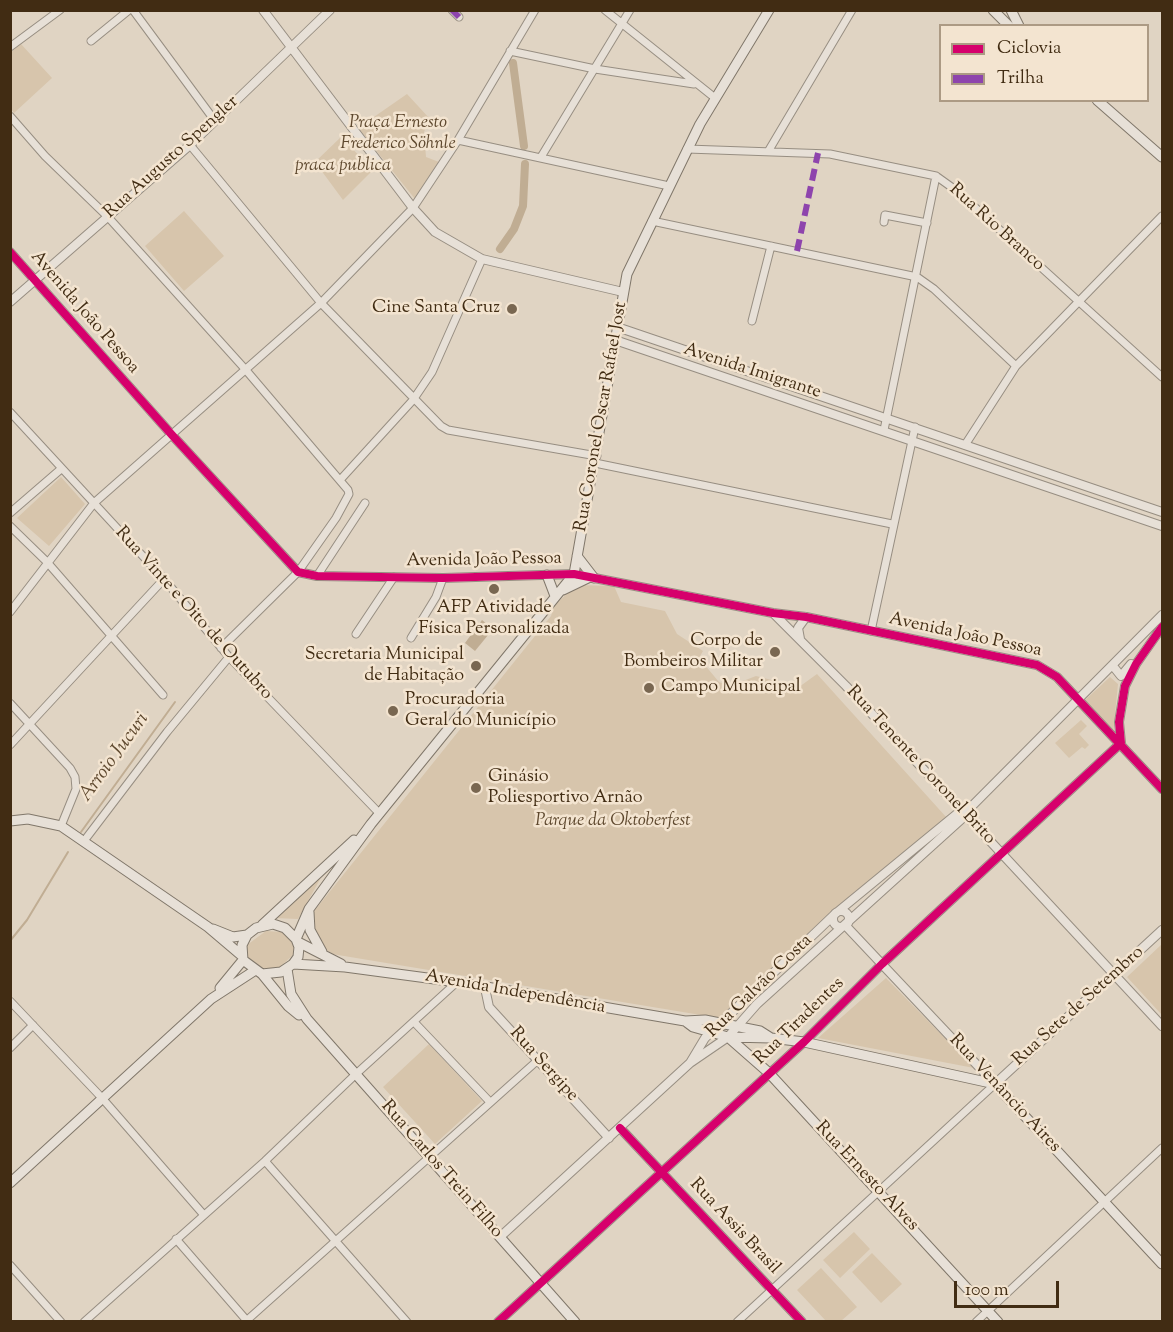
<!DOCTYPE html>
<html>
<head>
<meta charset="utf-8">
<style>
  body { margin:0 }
  #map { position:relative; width:1173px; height:1332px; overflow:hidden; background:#e0d4c3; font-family:"Sorts Mill Goudy",serif }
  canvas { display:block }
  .frame { position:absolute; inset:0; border:12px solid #412c13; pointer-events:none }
  .legend { position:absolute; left:939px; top:24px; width:210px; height:78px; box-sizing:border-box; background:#f3e4d0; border:2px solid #ac9a84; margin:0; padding:8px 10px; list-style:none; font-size:18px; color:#412c13 }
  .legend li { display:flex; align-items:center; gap:12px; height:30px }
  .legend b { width:30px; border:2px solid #ac9a84 }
  .scale { position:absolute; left:954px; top:1281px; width:105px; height:27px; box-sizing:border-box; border:3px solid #412c13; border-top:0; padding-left:8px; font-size:18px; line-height:21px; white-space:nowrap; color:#412c13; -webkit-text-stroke:4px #f3e4d0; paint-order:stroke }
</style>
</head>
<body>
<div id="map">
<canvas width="1173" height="1332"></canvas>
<div class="frame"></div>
<ul class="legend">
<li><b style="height:8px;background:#d6006c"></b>Ciclovia</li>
<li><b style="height:8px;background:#8e44ad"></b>Trilha</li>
</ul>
<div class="scale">100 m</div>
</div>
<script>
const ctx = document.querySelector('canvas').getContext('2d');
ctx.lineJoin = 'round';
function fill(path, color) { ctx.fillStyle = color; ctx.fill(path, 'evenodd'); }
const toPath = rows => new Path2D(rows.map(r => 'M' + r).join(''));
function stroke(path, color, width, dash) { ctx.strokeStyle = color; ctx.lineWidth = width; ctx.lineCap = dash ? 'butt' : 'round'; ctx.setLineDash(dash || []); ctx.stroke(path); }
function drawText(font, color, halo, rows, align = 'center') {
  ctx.font = font + ' "Sorts Mill Goudy",serif'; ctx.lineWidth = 5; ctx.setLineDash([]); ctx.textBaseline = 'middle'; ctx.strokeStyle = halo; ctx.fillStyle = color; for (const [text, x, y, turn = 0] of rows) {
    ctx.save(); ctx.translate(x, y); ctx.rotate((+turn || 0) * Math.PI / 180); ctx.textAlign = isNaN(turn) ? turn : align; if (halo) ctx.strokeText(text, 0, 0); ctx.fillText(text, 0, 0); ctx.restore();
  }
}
fill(toPath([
  [21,44,52,78,14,113,11,109,11,52],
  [407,94,430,119,424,132,426,157,439,162,415,199,358,128],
  [341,137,373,170,343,200,315,162],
  [184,211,224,256,184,291,145,246],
  [61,477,85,504,49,546,17,518],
  [576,585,614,586,621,602,665,611,677,634,703,651,699,658,719,682,730,686,756,676,799,687,817,674,947,818,861,887,807,936,771,974,719,1018,332,954,319,944,314,933,311,915,551,616,554,606],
  [1110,677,1118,684,1113,735,1083,702],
  [1081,720,1087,726,1079,734,1089,745,1085,749,1082,747,1069,758,1055,743],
  [323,874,298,919,274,918],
  [266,931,282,932,295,942,295,953,279,968,264,970,247,960,247,945],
  [1162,944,1162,1015,1127,977],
  [886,978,974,1068,818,1038],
  [429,1044,482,1101,435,1144,383,1087],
  [854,1232,870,1249,840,1278,823,1260],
  [872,1253,902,1284,881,1303,852,1272],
  [821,1268,857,1307,841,1321,826,1321,797,1290]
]), '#d7c5ac');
fill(toPath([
  [482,620,493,629,475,651,465,643]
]), '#c0ad93');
stroke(toPath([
  [81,832,175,702],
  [10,941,27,920,68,852]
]), '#c0ad93', 2);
stroke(toPath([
  [513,63,524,146],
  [500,249,514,229,523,206,525,164]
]), '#c0ad93', 8);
const minor = toPath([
  [133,10,215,121],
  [452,10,459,17],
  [605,10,715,98],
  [91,41,129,10],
  [10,47,60,10],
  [510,51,595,69,694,84],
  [10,116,45,156,108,217,245,369,348,490,349,494,336,518,298,572,221,648],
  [458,140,669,186],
  [190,145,321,303,441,426,448,430,597,456],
  [687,149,830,154,936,176,957,191,1162,377],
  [769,150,852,10],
  [541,157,630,10],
  [652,221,917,277,934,289,1016,366],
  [884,222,885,215,927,223],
  [752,321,771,246],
  [10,412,164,579,229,657,379,813],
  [884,430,936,176],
  [965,445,1016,366,1162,216],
  [595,463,892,524],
  [341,479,413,400,432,372,482,259],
  [10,513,61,469],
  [10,526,47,562,163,695],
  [317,576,365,503],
  [10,612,94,503,321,303,413,208,458,140,535,10],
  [871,631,915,427],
  [356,634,394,577],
  [411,638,436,597,443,578],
  [10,703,70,768,75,777,76,789,61,826],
  [10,745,164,579],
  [84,841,167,732,229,657],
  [10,1001,102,1098,203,1214],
  [414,1022,490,1102],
  [10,1048,33,1025],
  [265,1161,407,1322],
  [176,1239,248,1322],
  [10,1265,61,1322],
  [84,1322,265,1161,356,1074,457,982],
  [245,1322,538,1060],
  [737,1322,995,1084],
  [976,1322,1162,1148]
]);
const tertiary = toPath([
  [263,10,413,208,435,232,482,259,623,292],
  [10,252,172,435,298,572,317,576,443,578,574,574,773,613,806,617,1037,665,1057,677,1162,789],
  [10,302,190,145,330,10],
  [617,327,1162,512],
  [615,340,1162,526],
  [774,614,846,686,1162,1026],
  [800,639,798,628,806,617],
  [1113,666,1121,676,1131,664],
  '833 919a8 8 0 1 1 16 0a8 8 0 1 1-16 0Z',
  [845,925,995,1084,1162,930],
  [485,988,489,1007,609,1138],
  [690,1063,705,1038,835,914,964,808],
  [620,1128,802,1322],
  [500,1237,690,1063,728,1037,757,1004,966,815,971,807,1162,615],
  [498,1322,804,1042,882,964,1121,743,1119,722,1125,686,1136,664,1162,627]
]);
const secondary = toPath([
  [993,10,1009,26],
  [1011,10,1019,26],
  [1097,100,1162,157],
  [577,556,594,578],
  [547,575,555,596],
  [563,590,590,577],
  [10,821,28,819,61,826,208,927,241,955],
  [309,912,310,930,322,952],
  [273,924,285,928,296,939,299,947,298,957,293,964,281,972,262,974,243,960,242,945,247,935,256,928,273,924],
  [262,925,354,840],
  [213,929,233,937,247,935],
  [296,939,309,909,371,824,574,574,627,274,700,124,769,10],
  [298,942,341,964],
  [293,964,345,967,457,982,685,1021,705,1020,760,1031,771,1038],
  [287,969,291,994,307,1019,575,1322],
  [262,974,288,1006,299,1015],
  [220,988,243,960],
  [685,1021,693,1027,728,1037,771,1038,804,1042,995,1084,1162,1264],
  [728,1037,769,1073,998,1322],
  [10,1183,211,999,254,971]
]);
stroke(minor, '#978e82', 9);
stroke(tertiary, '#978e82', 10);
stroke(secondary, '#80776a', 11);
stroke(minor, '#e7e0d7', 7);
stroke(tertiary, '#e7e0d7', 8);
stroke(secondary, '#e7e0d7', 9);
stroke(toPath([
  [452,10,459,17],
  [797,251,818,153]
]), '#8e44ad', 6, [12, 6]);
stroke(toPath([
  [10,252,172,435,298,572,317,576,443,578,574,574,773,613,806,617,1037,665,1057,677,1162,789],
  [620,1128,802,1322],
  [498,1322,804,1042,882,964,1121,743,1119,722,1125,686,1136,664,1162,627]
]), '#d6006c', 8);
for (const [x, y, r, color] of [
  [512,309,6,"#796751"],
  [494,589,6,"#796751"],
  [775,652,6,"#796751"],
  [476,666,6,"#796751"],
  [649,688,6,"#796751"],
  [393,711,6,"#796751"],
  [476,788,6,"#796751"]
]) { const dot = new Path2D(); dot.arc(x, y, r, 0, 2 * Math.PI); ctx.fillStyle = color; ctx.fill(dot); stroke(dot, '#f3e4d0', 2); }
drawText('italic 18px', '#5e482e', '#f3e4d0', [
  ["Praça Ernesto",398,124],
  ["Frederico Söhnle",398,145],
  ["praca publica",343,167],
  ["Parque da Oktoberfest",613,822]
]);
drawText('18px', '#412c13', '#f3e4d0', [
  ["Rua Augusto Spengler",172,158,-42],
  ["Rua Rio Branco",996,228,42],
  ["Avenida João Pessoa",84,313,49],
  ["Avenida Imigrante",752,372,18],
  ["Rua Coronel Oscar Rafael Jost",602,417,-80],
  ["Avenida João Pessoa",484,561,-1],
  ["Rua Vinte e Oito de Outubro",193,614,48],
  ["Avenida João Pessoa",965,636,12],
  ["Rua Tenente Coronel Brito",920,766,47],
  ["Rua Galvão Costa",760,987,-44],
  ["Avenida Independência",515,993,10],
  ["Rua Sete de Setembro",1079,1007,-42],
  ["Rua Tiradentes",800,1022,-44],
  ["Rua Sergipe",543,1065,48],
  ["Rua Venâncio Aires",1004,1094,47],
  ["Rua Carlos Trein Filho",441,1170,49],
  ["Rua Ernesto Alves",866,1177,47],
  ["Rua Assis Brasil",734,1227,47]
]);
drawText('18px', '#412c13', '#f3e4d0', [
  ["Cine Santa Cruz",500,309],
  ["AFP Atividade",494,609,"center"],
  ["Física Personalizada",494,630,"center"],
  ["Corpo de",763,642],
  ["Bombeiros Militar",763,663],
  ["Secretaria Municipal",464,656],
  ["de Habitação",464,677],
  ["Campo Municipal",661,688,"left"],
  ["Procuradoria",405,701,"left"],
  ["Geral do Município",405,722,"left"],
  ["Ginásio",488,778,"left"],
  ["Poliesportivo Arnão",488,799,"left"]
], 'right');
drawText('italic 20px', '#5e482e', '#f3e4d0', [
  ["Arroio Jucuri",115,758,-54]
]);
</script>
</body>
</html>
